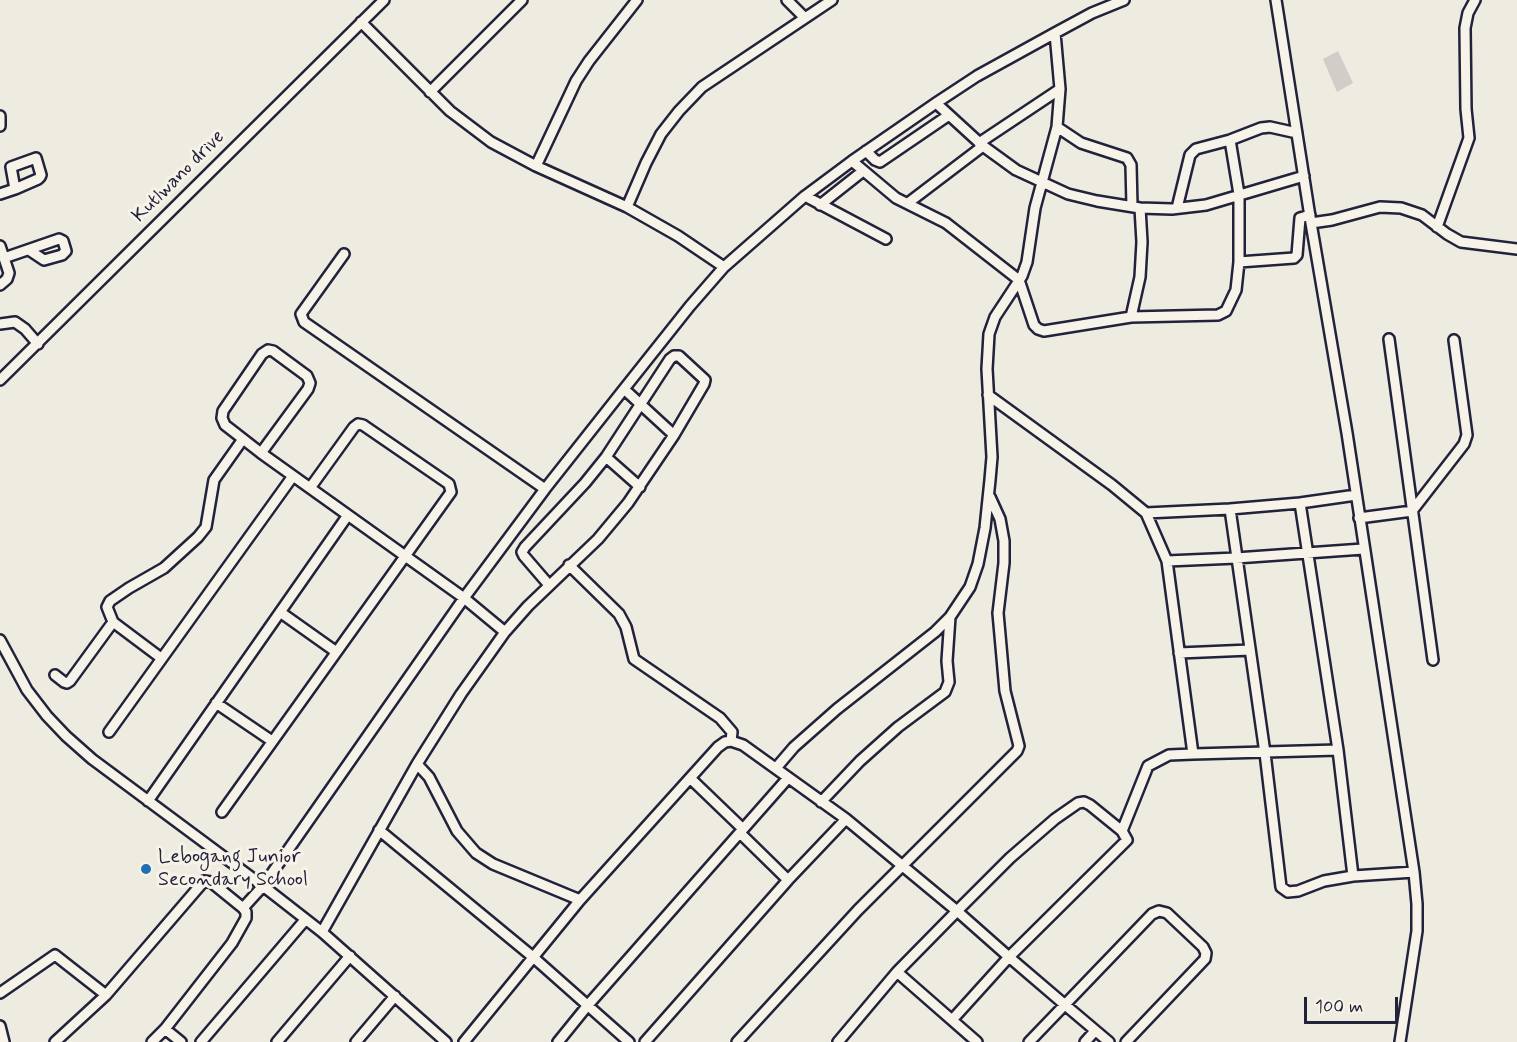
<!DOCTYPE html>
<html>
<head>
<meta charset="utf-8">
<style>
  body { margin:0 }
  #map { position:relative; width:1517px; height:1042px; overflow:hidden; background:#eeebe1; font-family:Mynerve,sans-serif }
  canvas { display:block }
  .scale { position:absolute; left:1304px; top:997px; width:94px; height:27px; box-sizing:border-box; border:3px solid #22223b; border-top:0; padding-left:8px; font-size:18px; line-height:21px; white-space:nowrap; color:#22223b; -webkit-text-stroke:4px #f7f3e8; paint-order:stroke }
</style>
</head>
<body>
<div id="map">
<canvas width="1517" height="1042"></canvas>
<div class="scale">100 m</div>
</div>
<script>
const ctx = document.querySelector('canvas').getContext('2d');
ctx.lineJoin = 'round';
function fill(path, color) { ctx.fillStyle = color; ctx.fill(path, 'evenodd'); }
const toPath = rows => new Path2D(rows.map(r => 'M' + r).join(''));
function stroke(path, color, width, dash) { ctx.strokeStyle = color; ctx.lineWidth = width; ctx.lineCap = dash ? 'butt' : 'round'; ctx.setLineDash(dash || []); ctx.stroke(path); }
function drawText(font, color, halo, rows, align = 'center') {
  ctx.font = font + ' Mynerve,sans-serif'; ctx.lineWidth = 6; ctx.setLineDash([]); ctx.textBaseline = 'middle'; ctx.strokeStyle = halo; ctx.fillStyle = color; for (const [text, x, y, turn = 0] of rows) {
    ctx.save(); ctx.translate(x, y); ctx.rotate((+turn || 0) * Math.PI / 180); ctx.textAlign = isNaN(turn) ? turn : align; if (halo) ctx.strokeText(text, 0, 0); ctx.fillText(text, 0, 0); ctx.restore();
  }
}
fill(toPath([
  [1338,51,1353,83,1337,92,1323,59]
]), '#d1cdc9');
const minor = toPath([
  [787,0,805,18],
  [1276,0,1311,223,1347,433,1414,872,1417,904,1417,931,1400,1042],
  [361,22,450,111,491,142,536,166,627,207,678,236,724,267],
  [430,92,522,0],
  [936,103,983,146,1016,170,1068,194,1097,201,1140,208,1172,209,1206,205,1304,176],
  [0,116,0,126],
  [1057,127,1081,143,1127,158,1131,165,1132,206],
  [979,143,1060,89],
  [866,151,875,160,880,162,949,115],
  [852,161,896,198,946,223,1019,280,1034,325,1038,329,1044,331,1131,317,1218,315,1226,311,1236,290,1239,262,1239,194,1230,140],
  [536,166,576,81,589,61,637,0],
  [0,194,15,189,38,179,40,177,41,175,36,158,11,167,15,189],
  [805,196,886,239],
  [908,203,983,146],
  [820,205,863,171],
  [627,207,646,163,661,134,679,111,702,87,832,0],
  [1177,208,1190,155,1196,149,1230,140,1261,128,1270,127,1297,133],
  [1311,223,1332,220,1380,207,1401,208,1422,215,1447,234,1461,242,1517,249],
  [1437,227,1469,138,1466,109,1465,28,1468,13,1475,0],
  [0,246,9,273,7,279,0,285],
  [344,254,301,314,304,322,545,489],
  [4,258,59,239,63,241,66,251,62,255,44,260,29,250],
  [1239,262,1294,258,1297,255,1300,218,1310,215],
  [1131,317,1140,277,1142,242,1140,208],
  [0,324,15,322,25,329,38,344],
  [1389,339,1433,660],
  [0,380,384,0],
  [624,389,674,435],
  [988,395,1112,485,1146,513,1167,561,1236,558,1363,549],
  [261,453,308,389,310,383,307,376,273,351,268,350,262,354,223,411,222,418,225,425,261,453,464,598,505,632],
  [606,457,640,487],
  [1300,503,1338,750,1353,876],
  [1230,509,1265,753,1281,887,1288,892,1298,891,1324,881,1353,876,1414,872],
  [1146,513,1230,509,1300,503,1356,495],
  [1359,518,1412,511,1464,444,1467,435,1454,340],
  [1167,561,1193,754,1338,750],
  [569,565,619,614,626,627,634,659,720,718,732,732,731,741],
  [280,612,335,651],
  [113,622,107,607,110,601,129,588,164,568,198,537,206,527,214,480,243,439],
  [0,640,27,690,47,716,66,736,92,759,263,886,322,932,446,1042],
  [1179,653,1250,650],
  [55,675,64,682,67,683,70,681,113,622,161,658],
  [216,703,272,741],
  [109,732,293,476],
  [417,764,429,777,457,831,476,853,493,864,580,900],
  [776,768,794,747,837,709,935,632,950,617,970,587,978,564,985,528,990,480,992,457,987,369,989,334,995,317,1022,276,1027,262,1035,208,1057,127,1060,89,1055,33],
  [690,778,743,829],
  [148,801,348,515],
  [821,802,860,761,898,727,945,692,949,682,947,661,950,617],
  [222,812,451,492,449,484,363,425,358,424,354,427,310,488],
  [379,830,533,957,629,1042],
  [1122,831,1148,766,1169,755,1193,754],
  [740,833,788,880],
  [322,932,417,764,461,694,505,632,528,606,598,539,628,503,674,435,704,384,705,380,679,356,674,356,670,359,606,457,585,483,525,547,522,552,524,556,549,585],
  [897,972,977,1042],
  [0,993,55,955,106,995],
  [952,1020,1009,957,1127,840,1122,831,1090,805,1084,802,1078,803,1055,819,1010,858,957,911,1009,957,1064,1004,1109,1042],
  [0,1026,4,1042],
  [165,1029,181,1042],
  [55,1042,106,995,204,881,211,882,243,908,263,886,464,598,545,489,624,389,690,306,724,267,805,196,852,161,936,103,977,76,1055,33,1092,13,1124,0],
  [152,1042,165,1029,232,943,246,918,246,912,243,908],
  [201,1042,305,920],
  [277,1042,350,956],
  [356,1042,395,996],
  [464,1042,580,900,718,747,725,742,731,741,743,745,846,819,957,911,897,972,838,1042],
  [558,1042,588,1005,788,778],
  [645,1042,788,880,846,819],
  [737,1042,858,910,1017,751,1019,746,1005,691,998,613,1004,563,1004,541,1000,519,990,497],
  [1029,1042,1152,914,1159,911,1167,913,1203,947,1206,953,1205,959,1126,1042],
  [1085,1042,1095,1031]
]);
stroke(minor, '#22223b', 14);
stroke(minor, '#f7f3e8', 9);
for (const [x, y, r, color] of [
  [146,869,6,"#1f6fb2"]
]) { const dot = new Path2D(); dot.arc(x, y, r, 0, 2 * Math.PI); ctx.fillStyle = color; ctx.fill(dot); stroke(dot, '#f7f3e8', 2); }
drawText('20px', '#22223b', '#f7f3e8', [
  ["Kutlwano drive",179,177,-45]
]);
drawText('20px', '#22223b', '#f7f3e8', [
  ["Lebogang Junior",158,858],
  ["Secondary School",158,881]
], 'left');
</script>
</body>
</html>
